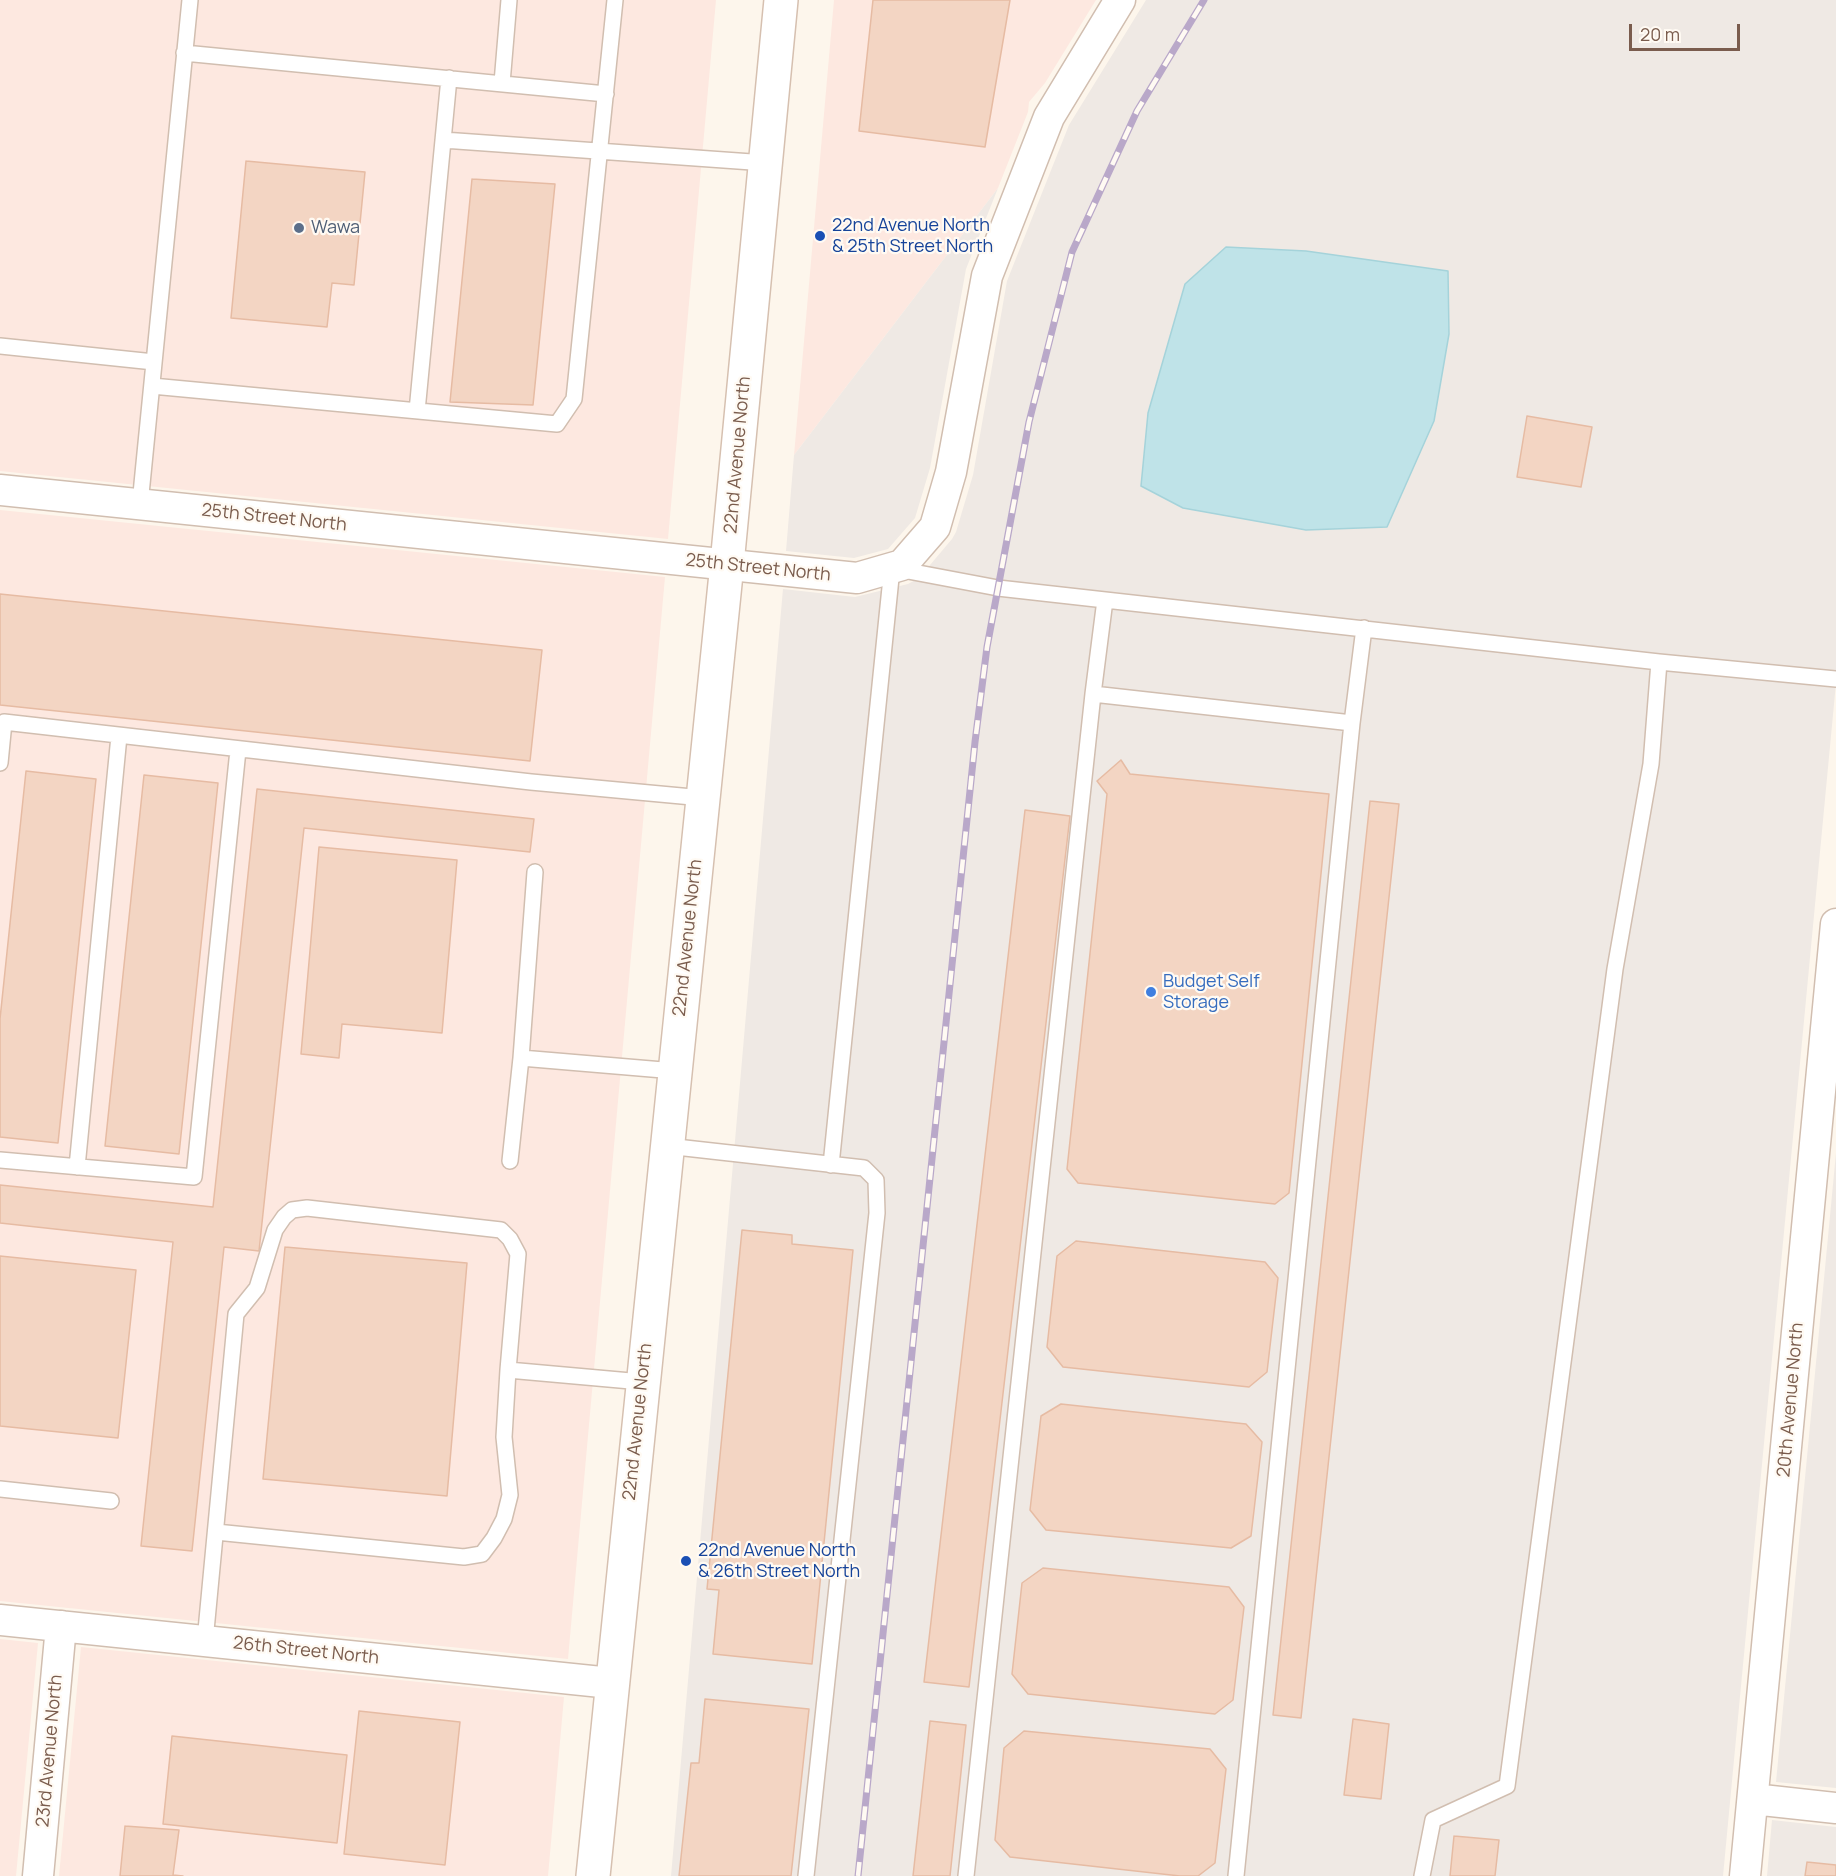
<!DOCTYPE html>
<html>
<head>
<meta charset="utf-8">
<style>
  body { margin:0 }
  #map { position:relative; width:1836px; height:1876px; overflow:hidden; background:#fdf6ec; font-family:Manrope,sans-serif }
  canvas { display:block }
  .scale { position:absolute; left:1629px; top:24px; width:111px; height:27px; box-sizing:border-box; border:3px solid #7a5c4d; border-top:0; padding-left:8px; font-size:18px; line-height:21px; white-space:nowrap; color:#7a5c4d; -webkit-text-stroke:4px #fffaf3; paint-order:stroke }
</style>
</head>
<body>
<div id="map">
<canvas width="1836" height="1876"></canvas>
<div class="scale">20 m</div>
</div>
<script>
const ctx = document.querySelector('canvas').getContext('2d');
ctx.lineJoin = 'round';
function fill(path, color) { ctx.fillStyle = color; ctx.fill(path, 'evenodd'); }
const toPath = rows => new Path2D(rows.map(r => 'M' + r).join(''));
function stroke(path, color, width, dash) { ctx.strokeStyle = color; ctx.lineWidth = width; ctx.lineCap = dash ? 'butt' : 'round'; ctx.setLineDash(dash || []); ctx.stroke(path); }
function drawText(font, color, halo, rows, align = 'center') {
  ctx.font = font + ' Manrope,sans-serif'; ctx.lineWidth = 4.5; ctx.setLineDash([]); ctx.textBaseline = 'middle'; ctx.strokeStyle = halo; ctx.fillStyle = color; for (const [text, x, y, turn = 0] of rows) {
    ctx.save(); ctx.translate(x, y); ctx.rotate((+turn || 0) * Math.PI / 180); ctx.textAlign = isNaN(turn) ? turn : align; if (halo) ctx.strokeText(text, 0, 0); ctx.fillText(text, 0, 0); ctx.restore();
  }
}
fill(toPath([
  [0,0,716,0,668,539,0,471],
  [834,0,1096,0,1045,83,1029,102,1028,112,998,188,794,455],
  [0,510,665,577,568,1659,0,1601],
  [0,1639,38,1643,16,1876,0,1876],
  [81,1647,564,1697,548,1876,59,1876]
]), '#fde8e0');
fill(toPath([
  [1146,0,1836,0,1836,683,1723,1876,671,1876,783,589,855,597,908,584,919,578,952,539,956,532,973,475,1007,281,1069,125],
  [1183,508,1387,527,1306,530],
  [998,188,966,269,930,468,915,518,888,549,854,558,786,551,794,455],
  [1836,1153,1836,1788,1776,1782],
  [1772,1820,1836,1827,1836,1876,1767,1876]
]), '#efe9e4');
const water = toPath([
  [1226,247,1306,251,1448,271,1449,334,1434,421,1387,527,1306,530,1183,508,1141,486,1148,413,1185,284,1226,247]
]);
fill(water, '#bfe3e8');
stroke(water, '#a5d3da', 1.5);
const building = toPath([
  [873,0,1010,0,985,147,859,131,873,0],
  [246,161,365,172,354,285,332,283,327,327,231,318,246,161],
  [472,179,555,184,533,405,450,402,472,179],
  [1527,416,1592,427,1581,487,1517,477,1527,416],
  [0,594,542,650,530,761,0,705,0,594],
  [1121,760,1130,774,1329,794,1289,1193,1275,1204,1078,1183,1067,1169,1107,794,1097,781,1121,760],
  [26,771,96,779,58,1143,0,1137,0,1019,26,771],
  [144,775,218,783,179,1154,105,1146,144,775],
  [257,789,534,819,530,852,304,828,259,1251,224,1247,192,1551,141,1546,173,1242,0,1223,0,1185,213,1207,257,789],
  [1370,801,1399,804,1301,1718,1273,1715,1370,801],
  [1025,810,1070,816,969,1687,924,1682,1025,810],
  [319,847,457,860,442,1033,342,1024,339,1058,301,1054,319,847],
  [742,1230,792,1235,792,1244,853,1250,812,1664,713,1654,719,1590,707,1589,742,1230],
  [1076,1241,1265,1262,1278,1278,1267,1372,1249,1387,1063,1367,1047,1347,1057,1256,1076,1241],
  [285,1247,467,1263,447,1496,263,1479,285,1247],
  [0,1256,136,1270,118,1438,0,1426,0,1256],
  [1061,1404,1246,1424,1262,1442,1251,1536,1231,1548,1046,1530,1030,1510,1041,1416,1061,1404],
  [1043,1568,1229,1587,1244,1607,1233,1700,1215,1714,1028,1694,1012,1674,1022,1583,1043,1568],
  [705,1699,809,1709,791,1876,679,1876,691,1763,699,1763,705,1699],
  [359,1711,460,1722,445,1865,344,1854,359,1711],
  [1353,1719,1389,1724,1381,1799,1344,1795,1353,1719],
  [930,1721,966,1725,950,1876,913,1876,930,1721],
  [1024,1731,1210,1749,1226,1769,1215,1863,1198,1876,1180,1876,1010,1857,995,1840,1004,1748,1024,1731],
  [172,1736,347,1755,337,1843,163,1824,172,1736],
  [125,1826,179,1830,173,1875,183,1876,120,1876,125,1826],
  [1454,1836,1499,1840,1495,1876,1450,1876,1454,1836],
  [1807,1862,1836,1865,1836,1876,1805,1876,1807,1862]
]);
fill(building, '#f3d5c3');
stroke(building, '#e6bba3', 1.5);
const lane = toPath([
  [184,53,606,94],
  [502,83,509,0],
  [443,140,766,163],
  [0,346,154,362],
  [152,386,557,424,574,399,615,0],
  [417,411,449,78],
  [140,504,190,0],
  [1105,600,1093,694,1352,723,1364,628],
  [0,763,4,722,531,782,703,798],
  [535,872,521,1058,675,1071],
  [667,1146,864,1168,876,1180,877,1213,806,1876],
  [0,1160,194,1177,238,750],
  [510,1161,521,1058],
  [831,1165,892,568,998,588,1659,662,1836,679],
  [77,1167,119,736],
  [0,1489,111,1501],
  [216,1532,464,1557,482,1554,494,1538,504,1519,510,1495,504,1437,508,1370],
  [205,1641,236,1314,257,1288,275,1230,284,1217,292,1210,307,1208,501,1230,510,1239,518,1254,508,1370,642,1382],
  [966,1876,1093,694],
  [1236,1876,1352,723],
  [1422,1876,1433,1820,1507,1786,1615,969,1651,764,1659,662]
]);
const street = toPath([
  [0,490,857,578,902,565,935,527,951,472,987,276,1049,117,1120,0],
  [0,1620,611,1683],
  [1753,1799,1836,1808],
  [38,1876,61,1626],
  [1745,1876,1836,924]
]);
const secondary = toPath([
  [593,1876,727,564,781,0]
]);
stroke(lane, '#d1beb0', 18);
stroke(street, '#d1beb0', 33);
stroke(secondary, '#d6c0b0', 36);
stroke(lane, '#fff', 15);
stroke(street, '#fff', 30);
stroke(secondary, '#fff', 33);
const rail = toPath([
  [858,1876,975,742,987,647,1029,422,1072,252,1137,111,1204,0]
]);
stroke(rail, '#b9a8c9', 7);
stroke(rail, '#fffaf3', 4.5, [14]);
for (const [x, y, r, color] of [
  [299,228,6,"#5c6f8a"],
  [820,236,6,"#1a4fb4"],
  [1151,992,6,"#3f7fe0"],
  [686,1561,6,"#1a4fb4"]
]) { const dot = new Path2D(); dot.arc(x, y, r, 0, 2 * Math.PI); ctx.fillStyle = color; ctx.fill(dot); stroke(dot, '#fffaf3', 2); }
drawText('18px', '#164399', '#fffaf3', [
  ["22nd Avenue North",832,226],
  ["& 25th Street North",832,247],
  ["22nd Avenue North",698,1551],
  ["& 26th Street North",698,1572]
], 'left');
drawText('18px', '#4e5e75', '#fffaf3', [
  ["Wawa",311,228]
], 'left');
drawText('18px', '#7a5c4d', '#fffaf3', [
  ["22nd Avenue North",738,455,-85],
  ["25th Street North",274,518,6],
  ["25th Street North",758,568,6],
  ["22nd Avenue North",688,938,-84],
  ["20th Avenue North",1791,1400,-85],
  ["22nd Avenue North",638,1422,-84],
  ["26th Street North",306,1651,6],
  ["23rd Avenue North",50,1751,-85]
]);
drawText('18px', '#366cbe', '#fffaf3', [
  ["Budget Self",1163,982],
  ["Storage",1163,1003]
], 'left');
</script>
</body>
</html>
